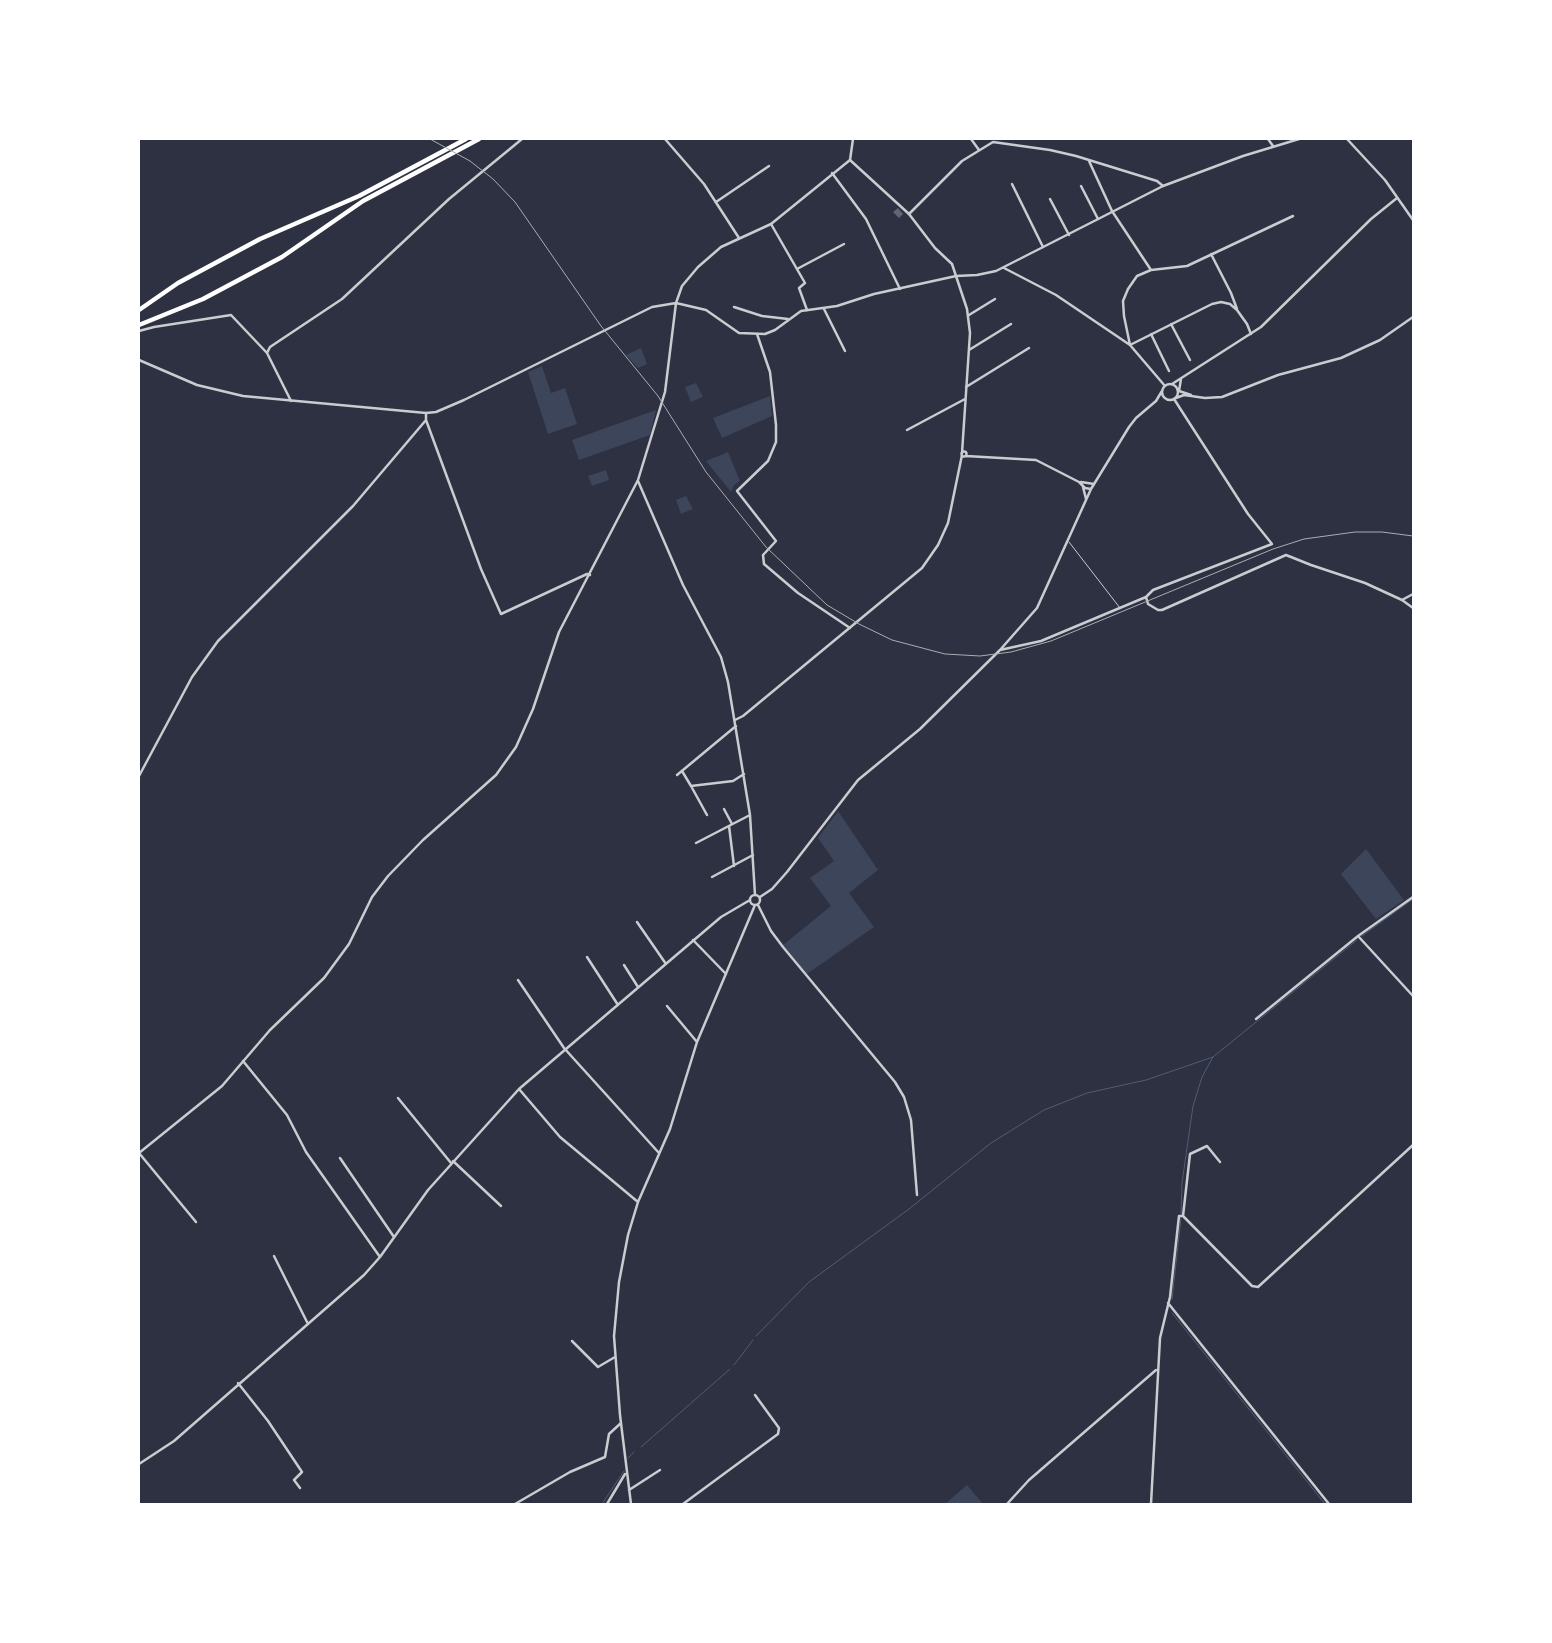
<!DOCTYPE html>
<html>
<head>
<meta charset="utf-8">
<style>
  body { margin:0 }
  #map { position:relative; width:1552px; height:1643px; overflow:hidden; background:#2d3142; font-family:"Archivo Narrow",sans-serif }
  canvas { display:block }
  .frame { position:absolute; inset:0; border:140px solid #fff; pointer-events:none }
</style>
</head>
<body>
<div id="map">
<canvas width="1552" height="1643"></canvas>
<div class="frame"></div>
</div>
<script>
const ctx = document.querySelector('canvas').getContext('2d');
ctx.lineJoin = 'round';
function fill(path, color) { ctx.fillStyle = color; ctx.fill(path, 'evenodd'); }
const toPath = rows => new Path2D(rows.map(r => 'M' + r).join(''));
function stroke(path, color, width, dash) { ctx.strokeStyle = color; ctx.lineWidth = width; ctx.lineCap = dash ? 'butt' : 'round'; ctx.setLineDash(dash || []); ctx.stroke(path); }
fill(toPath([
  [641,348,647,364,638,368,626,355],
  [542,366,551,393,565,388,577,424,548,434,528,372],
  [696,383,703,397,691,402,685,387],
  [770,396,772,416,722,438,713,418],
  [656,410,650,435,579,460,572,440],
  [728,452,740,481,734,485,731,492,706,461],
  [606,470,609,480,592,486,588,476],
  [686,496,693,509,681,514,676,500],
  [838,811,878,870,849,893,874,927,807,974,783,945,831,906,810,878,834,861,818,838],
  [1366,849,1404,900,1376,919,1341,874],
  [967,1485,983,1504,945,1504]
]), '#3c4559');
stroke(toPath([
  [1362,936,1413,899],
  [1181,1214,1182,1183,1193,1106,1202,1077,1213,1057],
  [1172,1299,1181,1218],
  [1172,1313,1325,1504],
  [756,1336,809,1282,909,1209,991,1143,1044,1110,1087,1093,1146,1080,1213,1057,1357,940],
  [734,1365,753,1340],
  [641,1447,730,1369],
  [628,1458,634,1452],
  [602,1504,624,1471]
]), '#4f5d75', 1);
fill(toPath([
  [898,208,903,214,899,218,893,212]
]), '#626471');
stroke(toPath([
  [1069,542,1120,608]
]), '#caccd0', 1);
stroke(toPath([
  [971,139,979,150],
  [1268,139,1273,146],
  [850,160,853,139],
  [1089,161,1112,211,1151,270],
  [832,173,866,219,900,289],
  [1012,184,1043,247],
  [1081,186,1098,219],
  [1050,199,1069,235],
  [716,202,769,166],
  [909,214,962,161,993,142,1050,150,1076,156,1157,181,1163,186],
  [771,224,805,283,799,288,807,310],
  [1211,254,1231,293,1237,309],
  [1004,268,1056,295,1130,345,1165,386],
  [797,269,844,244],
  [956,276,967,309,970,333,962,453],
  [734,307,762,316,788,319],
  [824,309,845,351],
  [969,315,995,299],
  [1171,324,1190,360],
  [139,331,154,327,231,315,267,353],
  [757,334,770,372,776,425,776,442,768,461,737,491,776,541,763,555,764,564,798,593,850,628],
  [1151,334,1169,371],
  [1130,345,1124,316,1123,301,1128,289,1137,276,1151,270,1187,266,1293,216],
  [1130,345,1212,304,1221,302,1230,304,1237,310,1247,324,1251,334],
  [969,350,1011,324],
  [1181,379,1179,391,1191,395],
  '1162 392a8 8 0 1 1 16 0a8 8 0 1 1-16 0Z',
  [1172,384,1261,327,1371,219,1397,198],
  [966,387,1029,348],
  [1176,398,1184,395,1205,398,1222,397,1278,375,1341,358,1380,340,1413,317],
  [1174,399,1248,514,1272,544,1153,590,1146,597,1148,604,1158,610,1162,610,1286,555,1311,565,1365,583,1402,600,1413,608],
  [291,401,267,353,270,347,342,299,449,199,522,139],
  [426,420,481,569,501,614,587,574,590,575],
  [907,430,965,399],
  '961.5 454a2.5 2.5 0 1 1 5 0a2.5 2.5 0 1 1-5 0Z',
  [966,456,1036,460,1079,482,1085,488,1091,489],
  [638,481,683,585,721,657,728,682,750,815,755,895],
  [1081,482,1094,484],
  [1083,487,1086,499],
  [1402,600,1413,594],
  [1000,650,1041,641,1146,597],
  [735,720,743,716,922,568,938,545,948,523,962,455],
  [682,771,691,786,733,781,744,774],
  [677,775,736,726],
  [139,776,192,677,218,641,353,506,426,420,426,413],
  [691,786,707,815],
  [724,809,732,824],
  [729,826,734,866],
  [696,843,750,815],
  [712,877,753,855],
  '750 900a5 5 0 1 1 10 0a5 5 0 1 1-10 0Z',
  [760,897,772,889,787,872,858,780,920,729,1000,650,1037,608,1091,489,1129,427,1136,418,1156,401,1162,391],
  [758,905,771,931,783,947,895,1082,904,1097,911,1120,917,1195],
  [637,922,666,964],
  [1358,936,1413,996],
  [693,940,726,974],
  [587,957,618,1005],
  [624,965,638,987],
  [518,980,564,1048,659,1153],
  [667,1006,697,1042],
  [1256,1019,1358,936,1413,897],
  [243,1061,287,1115,306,1152,380,1257],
  [519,1089,560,1137,638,1202],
  [398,1098,451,1163],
  [139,1153,196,1222],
  [340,1158,394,1237],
  [453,1161,501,1206],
  [1183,1216,1252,1286,1258,1287,1413,1145],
  [1183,1216,1190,1154,1207,1146,1220,1162],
  [274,1256,308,1324],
  [1168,1303,1329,1504],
  [572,1341,598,1367,615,1357],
  [238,1383,268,1421,302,1472,294,1480,300,1488],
  [139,1464,174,1441,364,1275,380,1257,428,1190,519,1089,721,917,750,900],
  [629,1490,660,1470],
  [515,1504,570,1472,605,1457,609,1434,621,1423],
  [607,1504,625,1474],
  [631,1504,620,1415,614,1336,619,1282,628,1235,638,1202,670,1129,697,1042,755,905],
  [683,1504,778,1434,779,1428,755,1395],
  [1007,1504,1029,1480,1156,1370],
  [1151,1504,1160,1338,1170,1297,1179,1216,1183,1216]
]), '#caccd0', 2.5);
stroke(toPath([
  [665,139,704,184,739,238],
  [1347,139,1385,180,1413,220],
  [139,360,197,385,243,396,426,413,436,412,464,400,652,307,676,303,706,310,739,333,765,334,775,330,801,311,837,306,874,294,956,276,977,275,996,271,1163,186,1243,156,1299,139],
  [139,1153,222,1086,270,1030,324,978,349,944,372,897,388,876,423,840,496,775,516,747,533,709,559,632,638,480,665,392,676,303,682,286,698,267,721,247,771,224,850,160,909,214,935,248,952,264,956,276]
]), '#caccd0', 2.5);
stroke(toPath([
  [139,310,178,283,260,239,359,196,466,139],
  [139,325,203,299,282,257,363,201,479,139]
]), '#fff', 4.5);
stroke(toPath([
  [430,139,470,161,493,179,515,202,601,326,658,396,706,472,766,547,827,605,859,624,892,640,945,654,980,656,1011,652,1051,641,1273,549,1304,539,1355,532,1382,532,1413,536]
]), '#abadb3', 1);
</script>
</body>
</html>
